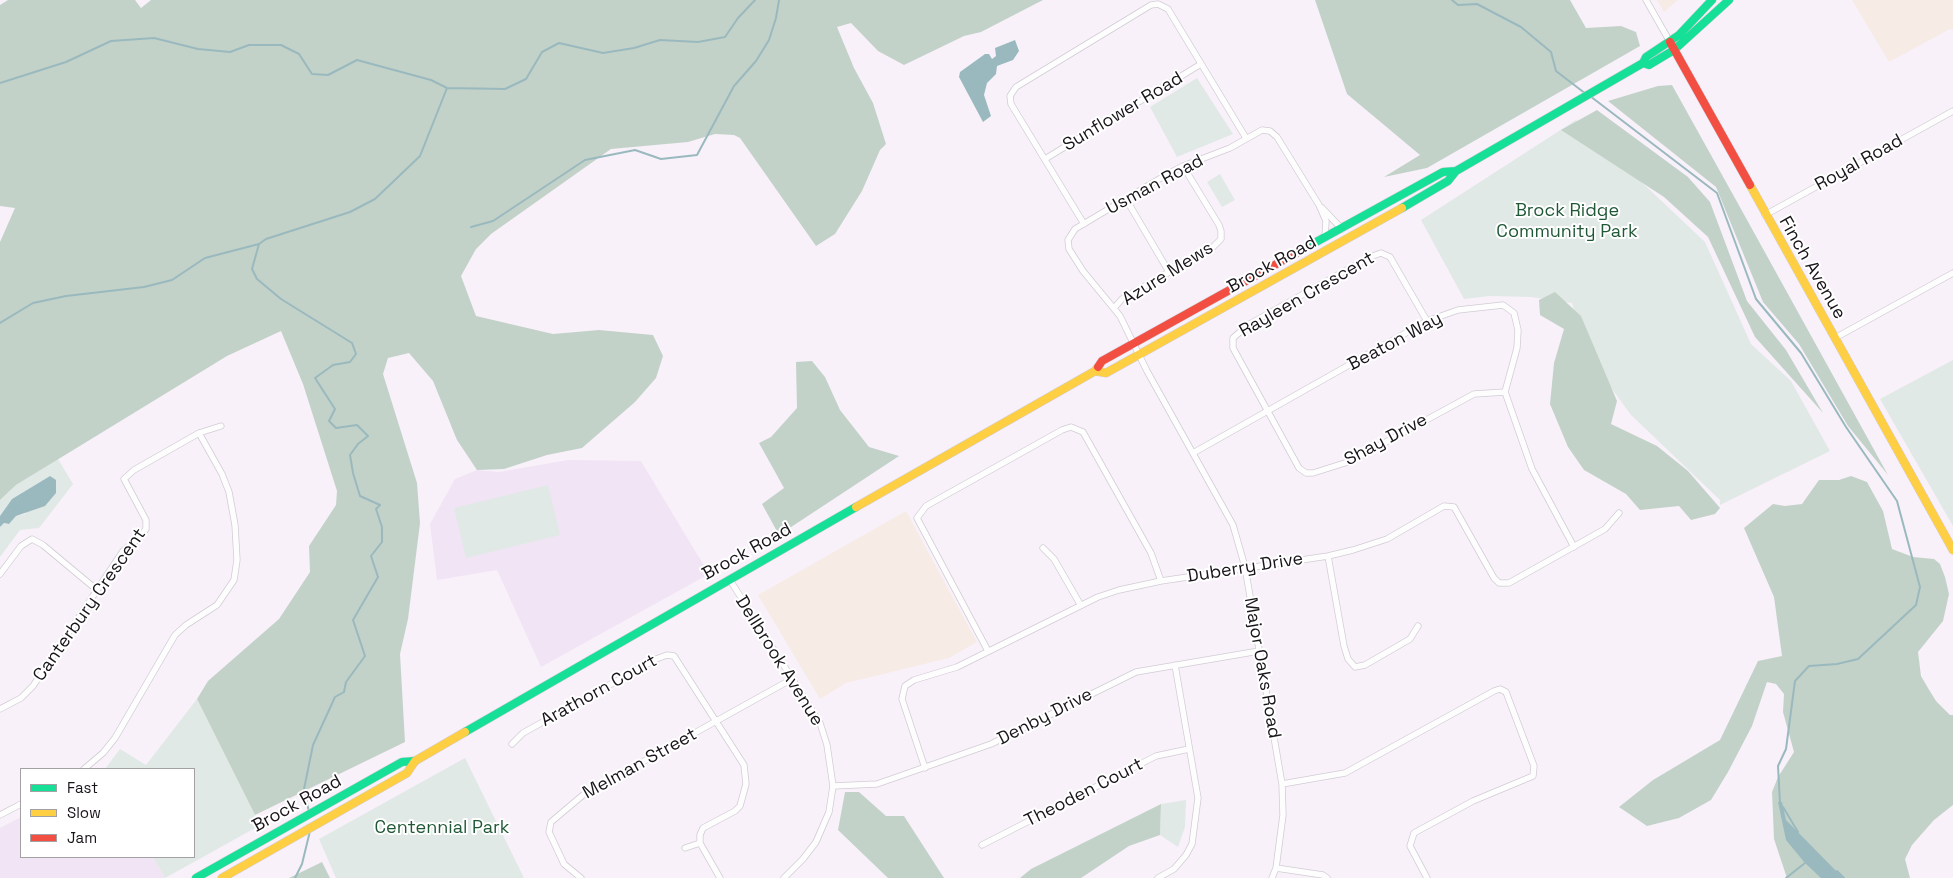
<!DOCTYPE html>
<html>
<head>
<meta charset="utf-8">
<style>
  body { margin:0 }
  #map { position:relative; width:1953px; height:878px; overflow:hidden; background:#f8f1fa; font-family:"Space Grotesk",sans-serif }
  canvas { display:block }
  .legend { position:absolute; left:20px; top:768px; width:175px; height:90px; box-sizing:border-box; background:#fff; border:1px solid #a3a1a3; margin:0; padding:6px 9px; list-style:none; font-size:15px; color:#18141a }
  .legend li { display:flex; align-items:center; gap:10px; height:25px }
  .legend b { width:25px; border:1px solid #a3a1a3 }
</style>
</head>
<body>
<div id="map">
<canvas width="1953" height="878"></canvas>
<ul class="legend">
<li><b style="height:6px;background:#16e098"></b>Fast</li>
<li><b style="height:6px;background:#ffcf43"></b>Slow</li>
<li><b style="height:6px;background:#f24e42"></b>Jam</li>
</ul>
</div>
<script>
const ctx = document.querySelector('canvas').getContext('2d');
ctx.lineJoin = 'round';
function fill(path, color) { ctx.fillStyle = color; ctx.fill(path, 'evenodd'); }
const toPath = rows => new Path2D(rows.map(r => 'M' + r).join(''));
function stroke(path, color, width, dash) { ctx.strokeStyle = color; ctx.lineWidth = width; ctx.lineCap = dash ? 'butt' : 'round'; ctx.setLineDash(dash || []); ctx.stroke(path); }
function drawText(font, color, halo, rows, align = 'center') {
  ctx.font = font + ' "Space Grotesk",sans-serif'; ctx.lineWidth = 4; ctx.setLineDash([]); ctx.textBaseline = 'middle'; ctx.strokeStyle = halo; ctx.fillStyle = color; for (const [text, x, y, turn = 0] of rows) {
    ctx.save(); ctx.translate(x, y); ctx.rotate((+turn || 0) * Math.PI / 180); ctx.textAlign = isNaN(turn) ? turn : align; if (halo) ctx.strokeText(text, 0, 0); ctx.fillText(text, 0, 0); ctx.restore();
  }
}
fill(toPath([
  [1657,0,1678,0,1664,12],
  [1852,0,1953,0,1953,30,1950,29,1889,62],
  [906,511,977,642,949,658,846,683,820,699,758,595]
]), '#f6ebe5');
fill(toPath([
  [568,460,641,461,709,574,541,667,497,570,437,580,430,524,455,479,477,470,499,472],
  [21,817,21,857,153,857,165,878,0,878,0,828]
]), '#f1e4f4');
fill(toPath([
  [1197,78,1233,134,1177,157,1150,107],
  [1576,120,1705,242,1751,344,1791,381,1830,451,1720,505,1720,500,1631,415,1588,356,1572,303,1531,297,1490,296,1464,299,1421,220],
  [1220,174,1235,200,1222,207,1207,182],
  [1953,360,1953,526,1880,399],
  [58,459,73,484,39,528,20,530,0,557,0,527,4,523,9,524,16,516,25,514,50,476,12,499,0,516,0,500,16,485],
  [548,485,560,535,466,558,454,508],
  [197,699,255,815,257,827,165,878,153,857,194,857,194,769,105,769,120,749,146,765],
  [465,758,524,878,336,878,319,839],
  [1186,800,1185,827,1178,847,1160,835,1161,804]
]), '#e0e9e5');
fill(toPath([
  [8,0,135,0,141,8,151,0,1043,0,981,32,964,36,904,65,878,51,851,23,837,27,854,68,873,103,886,144,880,150,862,191,835,234,816,246,740,138,734,135,715,134,688,142,611,149,491,234,476,249,461,276,476,316,553,334,599,330,653,335,663,356,656,378,635,402,582,448,547,455,504,469,477,470,457,440,433,381,409,353,388,358,383,374,417,483,420,523,408,619,400,654,405,742,255,815,197,699,208,681,279,619,310,572,309,546,336,505,337,491,303,384,281,331,227,356,16,485,0,500,0,242,15,208,0,206,0,5],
  [1315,0,1570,0,1586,28,1621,26,1636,32,1640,46,1427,168,1384,177,1420,155,1347,94],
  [1672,85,1741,209,1888,475,1848,426,1799,344,1763,302,1716,187,1608,101,1658,86],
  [1597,110,1688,177,1710,202,1747,301,1786,350,1823,413,1755,337,1708,237,1664,197,1561,130],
  [1555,292,1581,316,1617,401,1611,424,1657,446,1688,471,1720,508,1715,514,1691,520,1679,506,1640,510,1626,494,1584,470,1568,447,1550,404,1554,363,1564,329,1540,315,1539,300],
  [812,361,825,377,840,410,869,447,899,456,779,535,762,504,784,488,759,443,771,437,797,408,796,362],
  [1851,476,1867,482,1883,511,1892,549,1913,557,1934,559,1940,564,1945,577,1949,594,1943,621,1918,652,1921,676,1928,688,1936,701,1950,715,1953,715,1953,805,1934,820,1912,845,1905,859,1910,878,1787,878,1774,839,1772,792,1778,777,1794,752,1783,712,1784,694,1776,684,1767,682,1752,726,1728,772,1711,800,1679,818,1647,826,1619,807,1653,780,1720,740,1758,661,1782,656,1774,597,1744,528,1773,504,1785,506,1802,504,1819,480,1839,480],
  [845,792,859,792,886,816,904,816,944,878,888,878,838,830],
  [1161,804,1160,835,1129,846,1081,878,1020,878,1031,869],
  [322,862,330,878,289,878]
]), '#c3d2c8');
fill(toPath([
  [1015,40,1019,51,1013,60,997,66,996,74,987,83,984,95,991,116,983,122,959,77,960,72,985,54,989,54,992,59,996,56,995,48],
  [50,476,56,480,56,493,45,506,16,516,9,524,4,523,0,527,0,516,12,499],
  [1778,802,1782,802,1786,820,1843,878,1821,878,1805,863,1786,840]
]), '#9ab9be');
stroke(toPath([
  [1452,0,1458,5,1477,4,1521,27,1551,52,1556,71,1586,94],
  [0,83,66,62,111,41,154,38,198,49,230,52,249,45,281,45,299,54,312,74,328,75,357,60,431,80,447,88,505,89,526,79,542,52,559,43,603,53,634,48,660,40,698,42,725,37,738,18,755,0],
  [1590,96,1717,193,1756,299,1801,353,1846,427,1897,501,1920,587,1916,605,1858,659,1837,664,1809,666,1795,681,1786,749,1778,766,1780,803],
  [471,227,493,221,585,160,635,150,661,159,697,155,734,86,756,61,769,40,776,18,779,0],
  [259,244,252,269,257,279,281,299,352,343,356,354,350,362,333,365,315,378,335,409,329,421,336,428,357,425,368,436,358,444,350,455,353,473,360,496,380,505,376,509,382,527,382,542,371,556,378,577,353,620,365,656,346,682,344,692,335,697,313,745,304,789,309,812],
  [0,323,33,303,66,296,144,287,172,280,205,258,259,244,266,239,350,212,375,199,420,156,447,88],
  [1783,807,1798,832],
  [1837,871,1844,878],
  [295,878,302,864,310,831],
  [1786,878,1805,863]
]), '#9ab9be', 2);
const street = toPath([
  [1646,0,1670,42],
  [1045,159,1201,64],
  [1126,199,1169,272],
  [1322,208,1342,229],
  [1765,215,1953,111],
  [1084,224,1011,104,1010,96,1016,87,1151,5,1158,4,1168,9,1246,138],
  [1114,308,1122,299,1213,247,1221,239,1221,231,1219,225,1183,166],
  [1427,321,1390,257,1381,253,1370,257,1248,325,1233,338,1233,348,1299,468,1306,473,1313,473,1351,461,1474,394,1505,392],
  [1835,338,1953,273],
  [1193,453,1427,321,1458,310,1503,305,1514,313,1518,330,1517,348,1505,392,1532,469,1574,547],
  [1043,548,1054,559,1080,604],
  [1328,556,1344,646,1348,659,1355,667,1365,665,1410,639,1418,626],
  [0,574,21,546,32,539,43,545,97,590],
  [730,580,820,723,827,745,833,786,829,812,816,842,803,859,784,878],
  [988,651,917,518,926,506,1062,430,1071,427,1083,432,1151,553,1161,581],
  [0,709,21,698,33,686,123,551,138,539,146,529,146,520,124,479,134,470,199,433,221,426],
  [512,744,523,733,656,659,667,655,674,656,744,765,746,784,740,806,735,811,703,828,700,835,700,843,720,878],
  [925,768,902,699,905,686,914,680,957,667,1098,597,1119,590,1161,581,1328,556,1353,550,1387,539,1444,506,1454,507,1494,578,1499,583,1509,583,1605,529,1619,513],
  [84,769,103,753,115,738,175,635,186,625,217,605,234,580,237,560,235,525,229,492,222,474,199,433],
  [1282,784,1345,773,1494,691,1500,689,1506,692,1534,766,1533,776,1473,801,1414,833,1410,846,1427,878],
  [833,786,877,784,991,744,1136,672,1259,651],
  [0,815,21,804],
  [982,845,1156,756,1189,749],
  [685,848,700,843],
  [1276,868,1323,875,1327,878],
  [581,878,564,864,549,832,551,822,583,795,792,679],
  [1158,878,1174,869,1186,855,1192,844,1198,798,1175,665],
  [1272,878,1276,868,1283,815,1282,784,1245,567,1233,525,1147,371,1120,316,1083,271,1069,249,1068,240,1075,229,1166,175,1183,166,1230,148,1262,130,1270,131,1277,137,1319,205,1326,221,1325,238]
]);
const fast = toPath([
  [1643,63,1649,65,1674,50,1729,0],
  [1402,208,1448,181,1456,171,1643,63,1646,57,1679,35,1712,0],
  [1307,247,1443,172,1456,171],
  [465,732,856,507],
  [196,878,402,762,415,761]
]);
const slow = toPath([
  [1750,185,1953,550],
  [1095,371,1106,373,1402,208],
  [856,507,1095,371,1098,367],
  [222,878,407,773,415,761,465,732]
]);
const jam = toPath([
  [1670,42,1750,185],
  [1098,367,1102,361,1307,247]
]);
stroke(street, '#d1ccd3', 7);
stroke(fast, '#d1ccd3', 9);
stroke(slow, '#d1ccd3', 9);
stroke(jam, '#d1ccd3', 9);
stroke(street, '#fefdfe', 5.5);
stroke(fast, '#16e098', 8);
stroke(slow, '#ffcf43', 8);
stroke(jam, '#f24e42', 8);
drawText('18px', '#18141a', '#fff', [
  ["Sunflower Road",1123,112,-31],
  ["Royal Road",1859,163,-29],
  ["Usman Road",1155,185,-28],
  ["Brock Road",1272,265,-29],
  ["Finch Avenue",1812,268,60],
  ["Azure Mews",1168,274,-32],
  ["Rayleen Crescent",1307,295,-30],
  ["Beaton Way",1395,342,-28],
  ["Shay Drive",1386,440,-28],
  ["Brock Road",747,552,-29],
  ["Duberry Drive",1245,568,-9],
  ["Canterbury Crescent",90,605,-55],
  ["Dellbrook Avenue",779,661,58],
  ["Major Oaks Road",1262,668,80],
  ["Arathorn Court",599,691,-29],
  ["Denby Drive",1045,717,-27],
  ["Melman Street",640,764,-29],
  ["Theoden Court",1084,793,-27],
  ["Brock Road",297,804,-29]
]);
drawText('18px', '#205836', '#fff', [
  ["Brock Ridge",1567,211],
  ["Community Park",1567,232],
  ["Centennial Park",442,828]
]);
</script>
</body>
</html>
